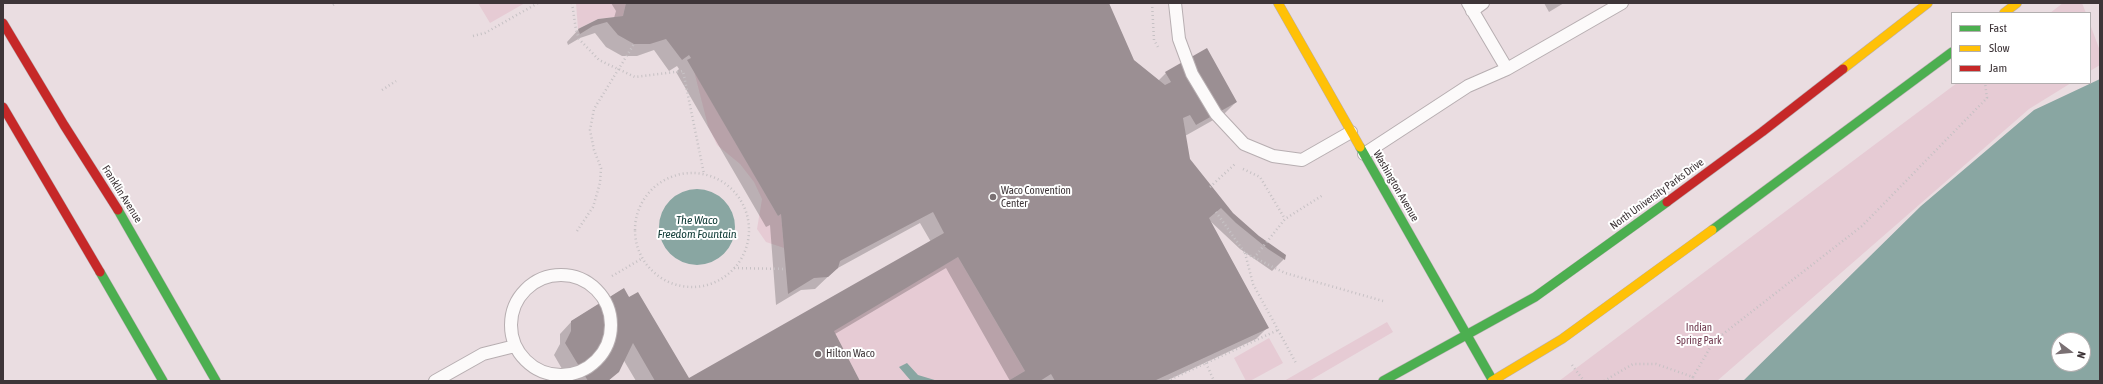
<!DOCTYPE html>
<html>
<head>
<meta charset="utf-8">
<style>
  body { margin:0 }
  #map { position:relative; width:2103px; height:384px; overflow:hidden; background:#eadde1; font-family:"Asap Condensed",sans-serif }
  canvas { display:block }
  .frame { position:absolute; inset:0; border:4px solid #3e3538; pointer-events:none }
  .legend { position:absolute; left:1951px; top:12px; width:140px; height:72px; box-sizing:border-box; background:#fff; border:1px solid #b2aeaf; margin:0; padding:5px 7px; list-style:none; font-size:12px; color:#3e3538 }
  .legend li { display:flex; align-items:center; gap:8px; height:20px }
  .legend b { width:20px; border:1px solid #b2aeaf }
  .north { position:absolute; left:2051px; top:332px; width:40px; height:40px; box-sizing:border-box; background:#fff; border:1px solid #b2aeaf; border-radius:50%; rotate:106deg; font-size:11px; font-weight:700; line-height:16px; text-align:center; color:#3e3538 }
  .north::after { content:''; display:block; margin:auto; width:14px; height:18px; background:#7a7073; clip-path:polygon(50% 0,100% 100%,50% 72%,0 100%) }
</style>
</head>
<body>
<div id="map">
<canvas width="2103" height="384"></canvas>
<div class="frame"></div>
<ul class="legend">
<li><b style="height:5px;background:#4caf50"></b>Fast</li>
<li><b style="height:5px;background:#ffc107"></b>Slow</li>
<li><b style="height:5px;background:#c62828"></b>Jam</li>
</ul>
<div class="north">N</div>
</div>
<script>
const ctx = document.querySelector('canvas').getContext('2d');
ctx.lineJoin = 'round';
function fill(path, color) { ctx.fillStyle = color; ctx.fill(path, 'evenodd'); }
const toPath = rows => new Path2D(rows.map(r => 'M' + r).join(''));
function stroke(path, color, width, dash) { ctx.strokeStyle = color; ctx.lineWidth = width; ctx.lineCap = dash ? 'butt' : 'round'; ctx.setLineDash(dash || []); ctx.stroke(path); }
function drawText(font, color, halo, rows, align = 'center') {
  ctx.font = font + ' "Asap Condensed",sans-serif'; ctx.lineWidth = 4; ctx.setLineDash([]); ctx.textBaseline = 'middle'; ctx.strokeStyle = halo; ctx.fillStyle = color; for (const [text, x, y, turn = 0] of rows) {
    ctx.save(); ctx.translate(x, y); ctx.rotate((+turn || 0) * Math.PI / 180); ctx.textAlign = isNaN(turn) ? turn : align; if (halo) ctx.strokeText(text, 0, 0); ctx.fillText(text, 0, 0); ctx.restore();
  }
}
fill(toPath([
  [478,3,525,3,490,23],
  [576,3,626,3,623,16,598,19,578,29],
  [2063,3,2082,3,2086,13,2050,13],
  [2090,24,2100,51,2100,65,2090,71],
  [694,71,778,216,781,214,784,248,766,242,757,229,762,199,754,182,740,164,717,145,708,126],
  [1957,83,2071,83,2029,109,1717,381,1559,381],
  [958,257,1025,371,1008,381,860,381,832,328],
  [1387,322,1393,332,1309,381,1284,381],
  [1269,338,1283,363,1250,381,1246,381,1234,358]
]), '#e6cbd4');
fill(toPath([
  [2100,79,2100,381,1743,381,1921,206,2034,110],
  [2059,340,2083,340,2083,364,2059,364],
  '659 227a38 38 0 1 1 76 0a38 38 0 1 1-76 0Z',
  [907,363,918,375,938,381,911,381,899,367]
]), '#89a6a2');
fill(toPath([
  [611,3,1107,3,1133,61,1158,81,1166,73,1236,102,1224,114,1185,136,1189,159,1232,214,1284,259,1272,271,1240,249,1208,219,1268,327,1256,339,1166,381,1010,381,946,268,835,334,859,381,636,381,623,359,618,371,608,381,569,381,554,355,560,344,560,334,572,321,623,289,689,380,931,242,920,223,836,269,815,289,801,290,776,305,770,225,766,227,676,72,679,69,677,66,669,71,654,50,637,56,622,56,606,47,595,33,580,38,568,45,567,42,578,30,599,20,614,18,616,11],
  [1544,3,1564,3,1549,12]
]), '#0003');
fill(toPath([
  [626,3,1109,3,1134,60,1165,85,1171,82,1165,72,1207,48,1237,102,1196,125,1190,115,1183,118,1190,159,1233,213,1259,236,1286,255,1285,260,1268,249,1236,223,1221,208,1209,218,1269,328,1154,381,1055,381,1051,374,1040,381,1008,381,1025,371,958,257,834,331,860,381,655,381,633,343,619,372,608,381,588,381,565,343,571,331,571,321,624,288,629,297,638,292,689,378,944,233,933,212,840,261,838,268,828,277,814,278,788,294,781,214,778,216,687,60,691,58,689,55,682,60,666,39,650,44,634,44,618,35,607,22,593,26,580,34,578,29,598,19,623,16]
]), '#9b8f93');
const lane = toPath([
  [1175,3,1179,39,1192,74,1216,114,1244,144,1273,156,1302,160,1351,132],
  [1468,3,1507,69,1622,3],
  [1472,11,1483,3],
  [1364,154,1468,86,1507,69],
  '511 325a50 50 0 1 1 100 0a50 50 0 1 1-100 0Z',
  [435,381,483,354,515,346]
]);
const fast = toPath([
  [1360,147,1493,381],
  [118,210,216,381],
  [1712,230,1952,52],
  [100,272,163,381],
  [1383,381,1535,297,1667,202]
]);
const slow = toPath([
  [1278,3,1360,147],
  [2004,13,2017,3],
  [1843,69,1928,3],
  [1492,381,1562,339,1712,230]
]);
const jam = toPath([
  [3,23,64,125,118,210],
  [3,107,100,272],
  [1667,202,1762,132,1843,69]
]);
stroke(lane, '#b7aeb1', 14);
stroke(fast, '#b7aeb1', 10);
stroke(slow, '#b7aeb1', 10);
stroke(jam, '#b7aeb1', 10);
stroke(toPath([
  [572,3,576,30,579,39,599,60,635,77,683,71,704,174],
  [1152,3,1154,40,1158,47],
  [333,5,336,3],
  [473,36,485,33,538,3],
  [382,90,396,81],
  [1243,169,1260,177,1285,219],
  '635 230a57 57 0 1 1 114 0a57 57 0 1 1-114 0Z',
  [1210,187,1235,164],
  [1216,212,1245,253,1285,273,1383,301],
  [577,231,593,207,600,183,601,168,594,150,590,130,594,109,634,44],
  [1245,253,1253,284,1296,363],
  [1254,258,1285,219,1323,195],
  [734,268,786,269],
  [612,276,643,258],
  [1206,363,1214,381],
  [1572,365,1584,381],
  [1693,377,1714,341,1862,226,1987,98,1985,83],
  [1042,380,1042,381],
  [1167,381,1278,330],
  [1604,381,1633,364,1656,364,1693,377,1690,381]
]), '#c6c1c4', 2.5, [1, 3]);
stroke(lane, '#fcfafa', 12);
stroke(fast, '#4caf50', 9);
stroke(slow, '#ffc107', 9);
stroke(jam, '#c62828', 9);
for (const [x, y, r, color] of [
  [993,197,4,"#7a7073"],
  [818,354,4,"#7a7073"]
]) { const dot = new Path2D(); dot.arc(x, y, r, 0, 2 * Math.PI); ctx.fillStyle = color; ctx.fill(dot); stroke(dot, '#fff', 1.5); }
drawText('11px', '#3e3538', '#fff', [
  ["Washington Avenue",1396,186,60],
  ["Franklin Avenue",122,194,58],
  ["North University Parks Drive",1657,194,-36]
]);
drawText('11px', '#3e3538', '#fff', [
  ["Waco Convention",1001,191],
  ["Center",1001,204],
  ["Hilton Waco",826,354]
], 'left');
drawText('11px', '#703a4f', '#fff', [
  ["Indian",1699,328],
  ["Spring Park",1699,341]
]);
drawText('italic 12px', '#0f3b36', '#fff', [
  ["The Waco",697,220],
  ["Freedom Fountain",697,234]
]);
</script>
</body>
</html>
